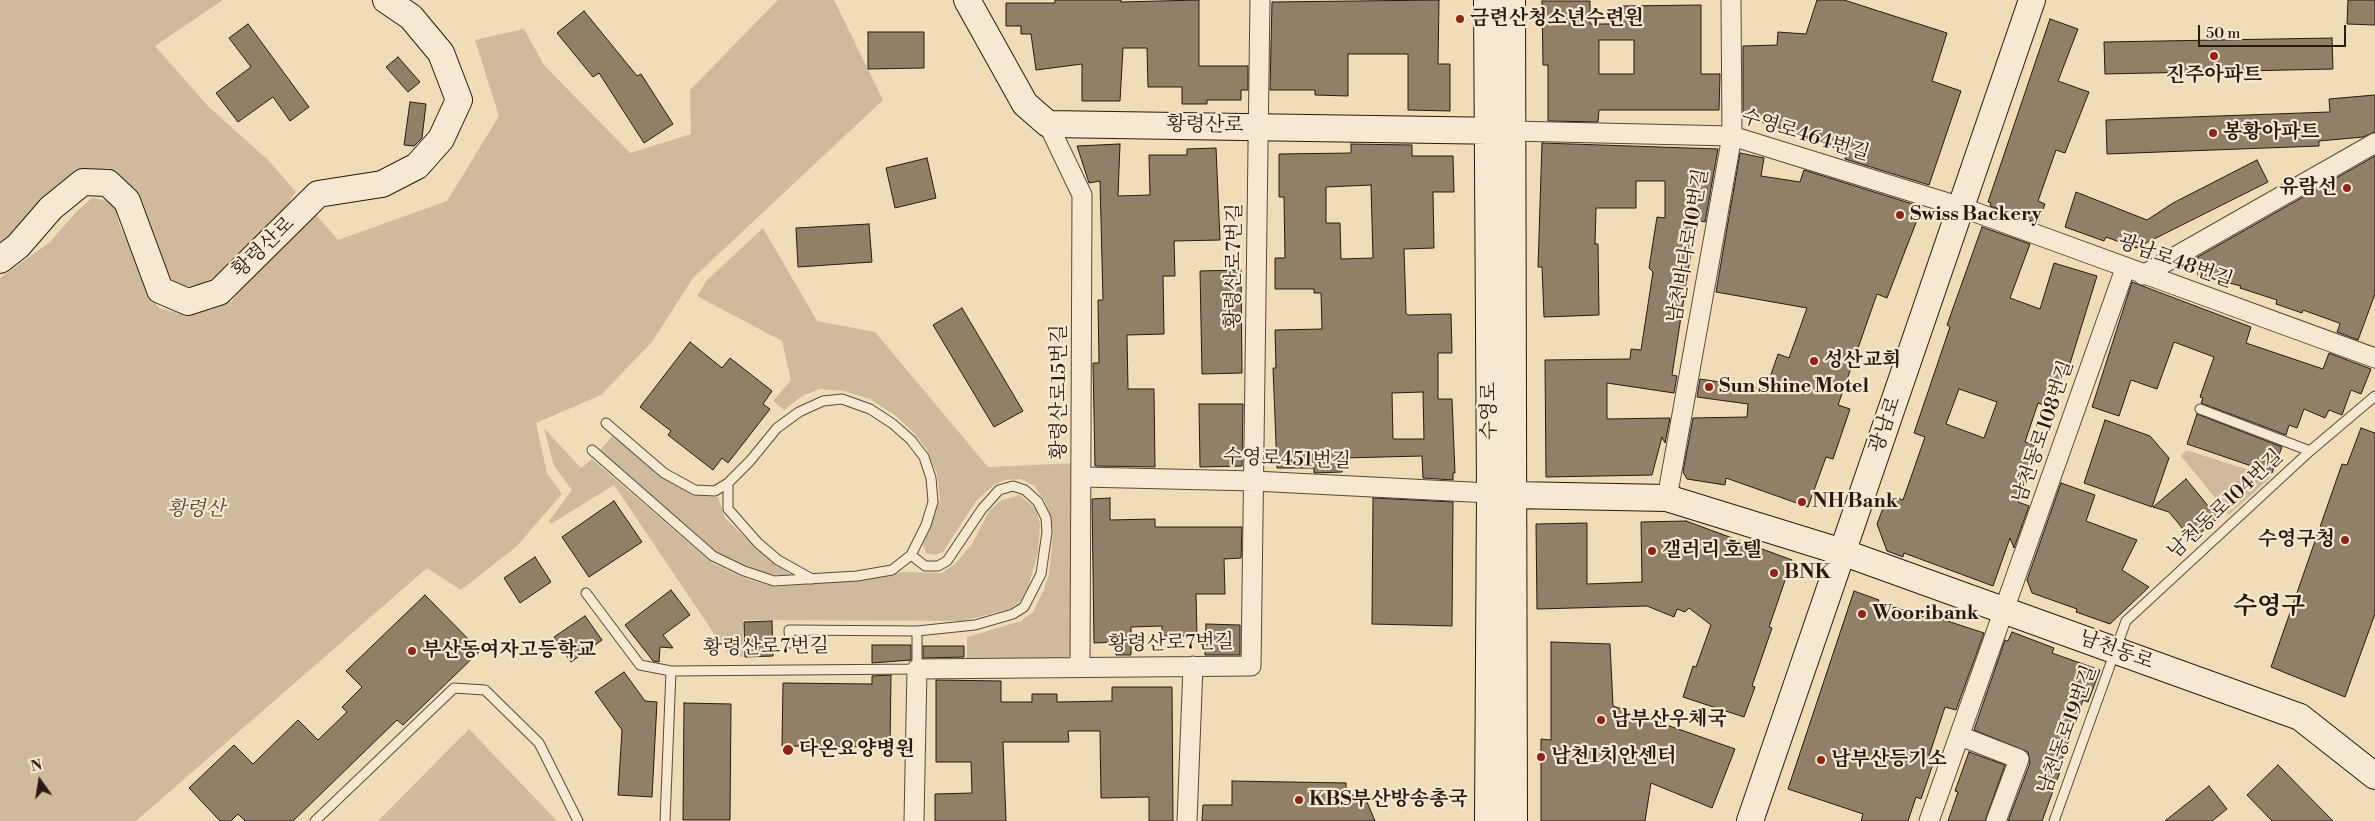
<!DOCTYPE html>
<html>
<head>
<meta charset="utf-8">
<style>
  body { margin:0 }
  #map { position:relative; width:2375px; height:821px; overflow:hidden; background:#f1dcb8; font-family:"Libre Bodoni",serif }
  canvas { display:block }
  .north { position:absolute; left:15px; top:756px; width:50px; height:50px; -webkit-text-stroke:4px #f6e8d1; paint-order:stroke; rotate:347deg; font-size:14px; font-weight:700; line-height:20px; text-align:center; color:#281a0f }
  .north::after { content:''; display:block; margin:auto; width:18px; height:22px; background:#281a0f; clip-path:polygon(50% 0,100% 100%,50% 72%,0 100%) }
  .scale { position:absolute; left:2198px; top:25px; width:148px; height:22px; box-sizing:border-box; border:2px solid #281a0f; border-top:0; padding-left:6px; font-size:15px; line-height:18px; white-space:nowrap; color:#281a0f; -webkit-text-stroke:4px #f6e8d1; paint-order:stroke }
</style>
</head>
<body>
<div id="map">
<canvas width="2375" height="821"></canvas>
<div class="north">N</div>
<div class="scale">50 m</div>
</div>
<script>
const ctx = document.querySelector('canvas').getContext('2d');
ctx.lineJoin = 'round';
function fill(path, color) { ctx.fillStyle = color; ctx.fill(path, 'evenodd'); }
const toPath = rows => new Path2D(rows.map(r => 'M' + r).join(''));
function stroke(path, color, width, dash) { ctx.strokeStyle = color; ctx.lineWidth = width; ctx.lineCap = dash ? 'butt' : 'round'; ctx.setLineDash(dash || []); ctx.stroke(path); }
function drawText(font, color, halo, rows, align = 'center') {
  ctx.font = font + ' "Libre Bodoni","Noto Serif KR",serif'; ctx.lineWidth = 4.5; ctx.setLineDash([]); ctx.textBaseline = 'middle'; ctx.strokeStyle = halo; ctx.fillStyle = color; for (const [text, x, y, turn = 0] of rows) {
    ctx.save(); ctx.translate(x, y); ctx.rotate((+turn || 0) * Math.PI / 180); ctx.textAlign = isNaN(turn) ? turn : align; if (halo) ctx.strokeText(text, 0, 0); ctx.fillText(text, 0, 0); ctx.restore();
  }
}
fill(toPath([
  [0,0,223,0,155,46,208,106,269,161,296,192,277,219,225,271,202,284,180,287,163,273,161,253,135,208,128,186,108,168,80,174,49,192,23,225,0,244],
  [778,0,834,0,883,100,693,278,652,342,601,395,536,423,547,473,562,494,516,547,461,590,427,568,136,821,0,821,0,278,50,242,77,211,92,198,114,202,120,227,140,266,146,292,159,308,185,315,210,310,232,301,253,269,312,210,338,240,447,201,499,116,475,40,524,29,544,65,630,153,691,134,690,90],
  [763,228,817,321,875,332,988,467,1078,463,1077,650,1065,661,967,660,967,637,1021,621,1033,612,1044,589,1049,574,1053,532,1051,517,1045,501,1034,486,1021,479,1005,480,994,485,976,501,943,552,934,555,926,553,923,545,940,499,937,474,927,450,915,434,896,416,870,399,844,391,820,389,802,396,784,410,773,401,791,380,782,341,697,296,707,280],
  [544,428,581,468,592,459,712,563,747,579,775,587,867,579,902,572,942,573,955,564,972,544,990,510,1000,501,1019,495,1036,509,1040,524,1038,553,1028,587,1021,600,1010,609,962,621,743,620,743,657,729,656,614,485,551,524,549,521,572,490,554,466],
  [615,433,665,477,695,495,718,497,725,518,755,547,791,575,769,575,742,566,716,551,599,451],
  [2186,450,2271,477,2229,515,2181,456],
  [469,729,557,821,378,821]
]), '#cfbb9b');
const building = toPath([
  [1055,0,1121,0,1121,2,1199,0,1199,66,1248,66,1248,90,1241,90,1241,100,1207,100,1207,104,1182,104,1182,87,1148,87,1147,48,1123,48,1120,101,1082,101,1082,64,1036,70,1031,34,1021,34,1021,26,1006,26,1006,3,1055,3,1055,0],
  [1439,0,1438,64,1450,64,1450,111,1408,110,1408,54,1348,54,1348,96,1315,95,1315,90,1270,90,1272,2,1439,0],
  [1817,0,1844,0,1947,33,1932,81,1961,91,1929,185,1845,159,1847,152,1764,123,1743,113,1743,46,1777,45,1778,32,1806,34,1817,0],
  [2348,0,2375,0,2375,25,2347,24,2348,0],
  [1542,1,1590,1,1590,24,1623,24,1623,6,1701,5,1701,74,1720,74,1719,110,1599,110,1598,122,1548,121,1548,65,1543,65,1542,1],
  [1599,40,1634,40,1634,74,1599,74,1599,40],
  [584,11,637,76,641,74,673,124,644,143,599,73,593,77,557,33,584,11],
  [2050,19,2078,29,2058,81,2089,92,2065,153,2056,150,2038,201,2045,204,2038,223,1990,206,1991,203,1988,202,2050,19],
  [248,24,309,107,290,121,273,97,238,122,216,93,251,67,229,38,248,24],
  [868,32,924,32,924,68,868,69,868,32],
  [2332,38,2333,69,2105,74,2104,42,2332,38],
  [398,57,420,82,408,92,386,67,398,57],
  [2375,95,2375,132,2363,137,2319,141,2319,146,2107,154,2106,120,2330,112,2329,99,2375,95],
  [410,102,426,104,422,138,414,146,404,145,410,102],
  [1542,143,1718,149,1705,222,1696,220,1672,375,1677,376,1674,393,1607,383,1607,419,1670,418,1665,443,1662,437,1652,475,1546,477,1545,360,1630,359,1631,349,1641,350,1653,272,1649,268,1657,217,1665,218,1665,181,1636,181,1636,208,1596,208,1595,244,1598,244,1599,315,1544,317,1542,267,1538,267,1542,143],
  [1120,144,1118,196,1150,195,1149,155,1187,155,1187,149,1216,148,1220,240,1174,241,1175,276,1163,276,1164,334,1127,335,1128,389,1154,389,1155,467,1095,466,1093,363,1099,363,1098,300,1103,300,1100,181,1089,183,1077,146,1120,144],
  [1351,144,1412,145,1412,156,1453,156,1454,192,1433,192,1434,248,1404,249,1406,313,1408,315,1451,314,1452,353,1438,353,1438,399,1452,399,1455,473,1453,473,1453,480,1423,478,1422,456,1342,458,1342,472,1314,473,1314,468,1277,468,1273,368,1276,368,1275,330,1322,329,1321,293,1314,293,1314,289,1275,289,1275,258,1285,258,1284,197,1279,197,1279,154,1351,153,1351,144],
  [1371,185,1373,258,1341,259,1340,223,1326,223,1326,187,1371,185],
  [1423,392,1424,439,1393,439,1392,393,1423,392],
  [1740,153,1764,158,1761,176,1800,182,1804,170,1922,207,1887,298,1877,294,1838,405,1850,409,1833,459,1826,457,1808,507,1726,478,1725,485,1687,479,1683,472,1693,418,1747,417,1748,404,1697,397,1700,379,1766,389,1778,354,1789,358,1807,308,1716,292,1740,153],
  [2375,156,2375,294,2358,340,2337,332,2340,324,2339,323,2303,310,2302,313,2276,304,2277,300,2240,288,2241,286,2198,275,2196,258,2375,156],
  [927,158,936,198,895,208,886,168,927,158],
  [2257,160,2268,182,2136,248,2106,237,2104,241,2065,227,2076,192,2147,220,2173,203,2257,160],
  [869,224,872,262,798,267,796,228,869,224],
  [1982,227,2030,244,2010,298,2040,309,2054,263,2097,276,2068,370,2064,369,2050,407,2038,403,2025,442,2036,446,2018,502,2029,506,2014,548,2010,538,1993,586,1904,553,1903,557,1887,551,1877,524,1888,495,1903,500,1925,437,1914,433,1950,327,1947,325,1982,227],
  [1959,389,1997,402,1984,438,1946,424,1959,389],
  [1241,270,1242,373,1202,374,1200,271,1241,270],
  [2132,282,2251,327,2246,343,2323,369,2329,353,2371,369,2361,394,2351,390,2342,415,2329,410,2325,418,2304,409,2297,428,2289,425,2286,435,2201,403,2203,398,2200,397,2214,357,2174,342,2157,389,2131,380,2119,416,2092,407,2132,282],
  [962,308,1023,411,994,427,933,325,962,308],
  [690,342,722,368,730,358,772,391,763,404,770,409,728,463,722,458,713,470,668,435,671,431,640,407,690,342],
  [1199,404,1243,404,1242,466,1200,467,1199,404],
  [2197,414,2282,447,2272,473,2187,444,2197,414],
  [2105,420,2150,436,2169,458,2152,507,2084,483,2105,420],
  [2361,428,2375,433,2375,614,2345,697,2271,667,2342,464,2347,465,2361,428],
  [2186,479,2218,518,2192,540,2169,512,2153,507,2186,479],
  [2061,483,2095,495,2086,521,2137,540,2122,570,2149,587,2110,624,2076,612,2077,609,2032,593,2027,580,2061,483],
  [1110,498,1110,520,1155,519,1155,527,1242,527,1241,558,1224,559,1225,594,1196,594,1197,636,1162,636,1162,626,1131,627,1131,655,1116,655,1116,642,1094,643,1092,499,1110,498],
  [1373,498,1453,502,1452,626,1372,624,1373,498],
  [614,501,642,542,589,577,562,537,614,501],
  [1686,521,1792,560,1769,627,1772,628,1752,686,1755,687,1744,717,1683,697,1693,666,1696,667,1711,625,1689,608,1685,612,1677,609,1674,617,1647,606,1537,609,1536,524,1587,523,1587,584,1642,582,1641,522,1686,521],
  [535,557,551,582,520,603,504,578,535,557],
  [671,590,690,615,663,635,673,648,660,647,659,662,653,661,625,625,671,590],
  [1854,591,1879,600,1878,602,1928,618,1929,615,1984,633,1956,710,1945,707,1928,759,1934,761,1921,799,1916,797,1908,821,1861,821,1863,814,1788,789,1854,591],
  [425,595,480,651,403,725,397,720,293,821,245,821,238,814,231,821,220,821,189,788,234,745,253,764,298,720,318,740,347,712,342,707,362,687,346,671,425,595],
  [585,616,602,640,571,662,554,637,585,616],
  [772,621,773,656,745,657,744,622,772,621],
  [1206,624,1240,625,1240,655,1205,655,1206,624],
  [2012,632,2054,648,2052,653,2100,670,2088,702,2083,700,2059,768,2061,769,2042,821,2008,821,2030,763,2028,752,1974,730,2005,640,2008,641,2012,632],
  [1551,642,1610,644,1613,706,1735,749,1712,808,1651,783,1645,821,1541,821,1541,739,1551,740,1551,642],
  [872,645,911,645,911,660,872,663,872,645],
  [923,646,964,646,964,657,923,658,923,646],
  [624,672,645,701,657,702,652,797,618,795,622,730,595,692,624,672],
  [891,675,890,747,782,746,783,683,872,684,872,676,891,675],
  [936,680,1001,681,1001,702,1032,702,1032,694,1057,694,1057,702,1112,701,1112,687,1172,687,1173,821,1149,821,1149,797,1101,798,1100,731,1068,731,1069,742,1003,742,1006,821,935,821,935,794,972,793,971,762,936,762,936,680],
  [684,703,731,704,730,820,683,820,684,703],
  [1969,752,2005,765,1985,821,1948,821,1958,792,1955,791,1969,752],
  [2278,765,2333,821,2272,821,2247,795,2278,765],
  [1232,781,1346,783,1346,795,1364,795,1375,821,1202,821,1203,805,1232,805,1232,781],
  [2209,786,2227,809,2212,821,2165,821,2209,786]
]);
fill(building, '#917f67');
stroke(building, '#281a0f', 1);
const lane = toPath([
  [2200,409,2310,451],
  [592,450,713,556,744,571,774,581,857,576,892,570,911,555,926,525,933,502,931,478,924,457,911,440,893,424,870,409,842,399,823,401,799,412,777,428,750,461,728,483,715,491,695,490,664,473,606,423],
  [728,483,728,509,758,543,778,560,812,579],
  [586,593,640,665,671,671,665,821],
  [790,643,789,630,917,631,975,625,1013,614,1024,607,1041,574,1047,532,1046,518,1038,502,1025,490,1013,486,999,490,982,509,947,561,938,566,925,566,911,555],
  [671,671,917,669,917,631],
  [315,821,454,688,485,690,539,743,578,821],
  [2054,821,2126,621,2310,451,2375,396]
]);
const street = toPath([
  [1048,124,1082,195,1080,667],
  [1512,131,1732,136,1961,207,2375,358],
  [2143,275,2375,143],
  [1082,477,1254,481,1490,493],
  [1667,498,1732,136,1731,0],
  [1960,736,2019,759,1996,821],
  [914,821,917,669,1251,666,1260,0],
  [1187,821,1193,666],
  [1929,821,2125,269]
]);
const secondary = toPath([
  [967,0,1025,104,1048,124,1504,131],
  [1487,0,1490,493,1488,821],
  [1512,0,1514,821],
  [0,260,18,246,51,208,83,182,108,183,127,201,160,290,188,302,219,292,318,194,382,184,417,166,441,139,459,100,441,53,411,17,386,0],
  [1514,495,1667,498,1842,552,2300,717,2375,776],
  [1750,821,2032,0]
]);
stroke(lane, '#5a4a39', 11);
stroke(street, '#5a4a39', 21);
stroke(secondary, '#281a0f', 28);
stroke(lane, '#f6e8d1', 9);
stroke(street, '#f6e8d1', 19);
stroke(secondary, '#f6e8d1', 26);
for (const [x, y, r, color] of [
  [1460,19,5,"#8f2418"],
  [2214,56,5,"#8f2418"],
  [2213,133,5,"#8f2418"],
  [2347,188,5,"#8f2418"],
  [1900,215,5,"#8f2418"],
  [1814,361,5,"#8f2418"],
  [1709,387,5,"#8f2418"],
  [1802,502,5,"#8f2418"],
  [2345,540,5,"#8f2418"],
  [1652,551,5,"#8f2418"],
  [1774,573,5,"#8f2418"],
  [1862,614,5,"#8f2418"],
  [412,651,5,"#8f2418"],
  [1601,720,5,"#8f2418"],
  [788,750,6,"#8f2418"],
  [1541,757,5,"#8f2418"],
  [1821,760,5,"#8f2418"],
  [1299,800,5,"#8f2418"]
]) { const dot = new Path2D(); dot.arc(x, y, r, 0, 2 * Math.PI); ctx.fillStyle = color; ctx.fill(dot); stroke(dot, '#f6e8d1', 2); }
drawText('bold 20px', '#281a0f', '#f6e8d1', [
  ["금련산청소년수련원",1470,19],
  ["진주아파트",2214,76,"center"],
  ["봉황아파트",2223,133],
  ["유람선",2337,188,"right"],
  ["Swiss Backery",1910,215],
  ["성산교회",1824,361],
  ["Sun Shine Motel",1719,387],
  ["NH Bank",1812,502],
  ["수영구청",2335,540,"right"],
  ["갤러리 호텔",1662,551],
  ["BNK",1784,573],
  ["Wooribank",1872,614],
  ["부산동여자고등학교",422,651],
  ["남부산우체국",1611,720],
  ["다온요양병원",799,750],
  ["남천1치안센터",1551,757],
  ["남부산등기소",1831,760],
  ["KBS부산방송총국",1309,800]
], 'left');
drawText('20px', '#281a0f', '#f6e8d1', [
  ["황령산로",1205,126,1],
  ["수영로464번길",1805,136,17],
  ["남천바다로10번길",1689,246,-80],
  ["황령산로",264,248,-44],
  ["광남로48번길",2175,262,20],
  ["황령산로7번길",1235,266,-89],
  ["황령산로15번길",1060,392,-90],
  ["수영로",1490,411,-90],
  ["광남로",1886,425,-71],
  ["남천동로108번길",2044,432,-71],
  ["수영로451번길",1287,460,2],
  ["남천동로104번길",2226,505,-43],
  ["황령산로7번길",1171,644,-1],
  ["황령산로7번길",766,648,-1],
  ["남천동로",2116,651,20],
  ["남천동로19번길",2068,730,-70]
]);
drawText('italic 20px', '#5a4a39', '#f6e8d1', [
  ["황령산",196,510]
]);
drawText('bold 25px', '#281a0f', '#f6e8d1', [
  ["수영구",2269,608]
]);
</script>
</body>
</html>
